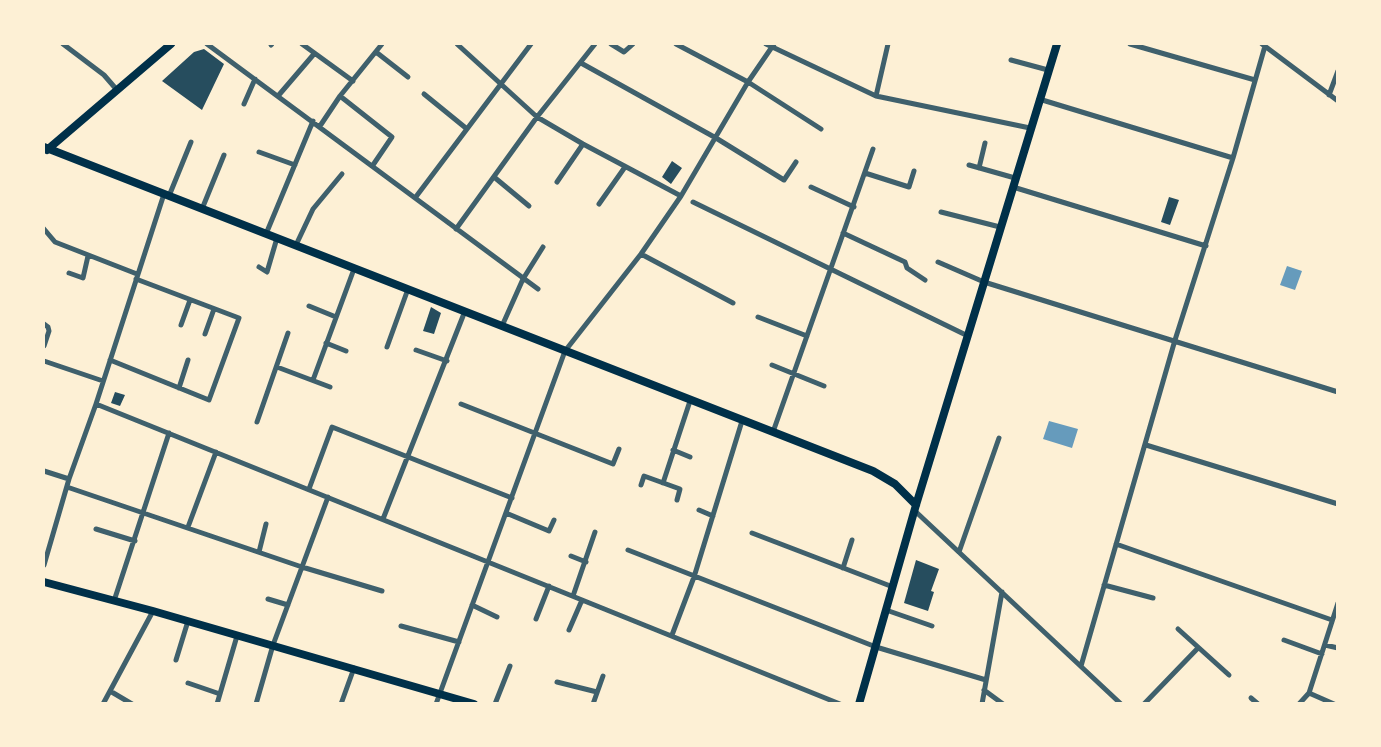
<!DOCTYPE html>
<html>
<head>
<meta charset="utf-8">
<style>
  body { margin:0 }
  #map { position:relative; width:1381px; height:747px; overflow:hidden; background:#fdf0d5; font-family:"Open Sans",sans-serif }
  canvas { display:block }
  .frame { position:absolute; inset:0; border:45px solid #fdf0d5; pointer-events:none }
</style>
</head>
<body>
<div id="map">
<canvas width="1381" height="747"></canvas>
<div class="frame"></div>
</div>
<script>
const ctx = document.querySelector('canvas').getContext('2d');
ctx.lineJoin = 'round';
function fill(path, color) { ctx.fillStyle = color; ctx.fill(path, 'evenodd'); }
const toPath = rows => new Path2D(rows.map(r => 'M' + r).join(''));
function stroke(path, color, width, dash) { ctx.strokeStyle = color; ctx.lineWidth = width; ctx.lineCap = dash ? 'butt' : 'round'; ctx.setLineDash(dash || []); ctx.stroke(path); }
fill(toPath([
  [1287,266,1302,271,1295,290,1280,285],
  [1049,421,1078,429,1072,448,1043,439]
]), '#669bbc');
fill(toPath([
  [204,49,224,64,202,110,162,81,194,52],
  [672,161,682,168,671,184,662,177],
  [1169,197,1179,200,1170,225,1161,222],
  [431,307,441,313,434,334,423,331],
  [115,392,125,395,120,406,111,403],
  [916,560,939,569,931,591,934,592,928,611,904,603]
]), '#264d5e');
stroke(toPath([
  [63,44,104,75,117,90],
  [207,44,538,289],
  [302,44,353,81],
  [457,44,537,117,583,144,681,196],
  [611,44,624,52,633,44],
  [676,44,748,82,821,129],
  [766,44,876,96,1030,128],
  [1130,44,1255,80],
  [1262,44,1338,101],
  [271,45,272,44],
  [376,52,408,77],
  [1011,60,1048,70],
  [581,63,716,138,784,180,796,162],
  [424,94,467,129],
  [1329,95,1338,71],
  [278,96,314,54],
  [340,96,392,137,373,165],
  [876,96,888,44],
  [1039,99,1233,158],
  [244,104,255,79],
  [320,126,340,96,382,44],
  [259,152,295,165],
  [969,165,1015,178],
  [979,168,985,143],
  [865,173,909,187,914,171],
  [494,177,529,206],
  [557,182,583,144],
  [811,187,854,207],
  [1013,187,1206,246],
  [169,196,191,142],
  [415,198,531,44],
  [693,202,968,336],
  [599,204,625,167],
  [202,209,224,155],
  [941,212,1000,227],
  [44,229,55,242,137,274],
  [456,229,537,117,595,44],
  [843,233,905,262,907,268,925,280],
  [266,234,313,121],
  [296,245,313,209,342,174],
  [641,254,733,303],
  [938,262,984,282,1338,392],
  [259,267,267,272,277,238],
  [69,273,83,278,88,256],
  [309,306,336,317],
  [758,317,807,336],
  [44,324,48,327,49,331,44,346],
  [181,325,190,300],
  [502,326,523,279,543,247],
  [205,334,214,309],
  [326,343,346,351],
  [387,347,408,289],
  [416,350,447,361],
  [110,360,209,400,239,318,136,279],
  [44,361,103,381],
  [772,365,824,386],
  [277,367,330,387],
  [313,380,354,269],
  [179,388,188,360],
  [96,404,840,704],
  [461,404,613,464,619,449],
  [257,422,288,333],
  [773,432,873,149],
  [1146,445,1338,504],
  [673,450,690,457],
  [44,471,69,479],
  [663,483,690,401],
  [641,485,644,476,680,489,677,500],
  [67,487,302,567,382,591],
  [309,489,332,427,512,498],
  [699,510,713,516],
  [915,511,1121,704],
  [506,513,549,531,554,520],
  [383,519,465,311],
  [188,527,216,452],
  [96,529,135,541],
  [752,533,893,587],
  [1116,544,1332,620],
  [628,550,876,647,986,680],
  [259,552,266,524],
  [959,552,999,438],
  [571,556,586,562],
  [44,565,69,479,96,404,164,194],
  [843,568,852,540],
  [1104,585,1153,598],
  [573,596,595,532],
  [268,599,288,605],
  [114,601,169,433],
  [472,605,497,617],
  [886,610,932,626],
  [536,619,549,586],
  [401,626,459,642],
  [1178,629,1229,675],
  [569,630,582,600],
  [672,635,694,577,742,421],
  [1284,640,1322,654],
  [1325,645,1338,648],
  [176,660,188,621],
  [1081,666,1175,340,1233,158,1265,46],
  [557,682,597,692],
  [188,683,220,694],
  [984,690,1003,704],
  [110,691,132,704],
  [1309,693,1334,704],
  [1251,698,1258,704],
  [103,704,153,611],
  [217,704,237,636],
  [256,704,273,645,328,497],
  [341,704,354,668],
  [436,704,565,351,641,254,681,196,748,82,774,44],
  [495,704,510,666],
  [593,704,603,676],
  [982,704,1002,592],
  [1144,704,1198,648],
  [1299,704,1309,693,1338,603]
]), '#3f606c', 5);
stroke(toPath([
  [44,147,873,471,895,484,916,505],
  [47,150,171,44],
  [44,582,153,611,474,704],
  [859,704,916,505,1057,44]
]), '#003049', 8);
</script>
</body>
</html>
